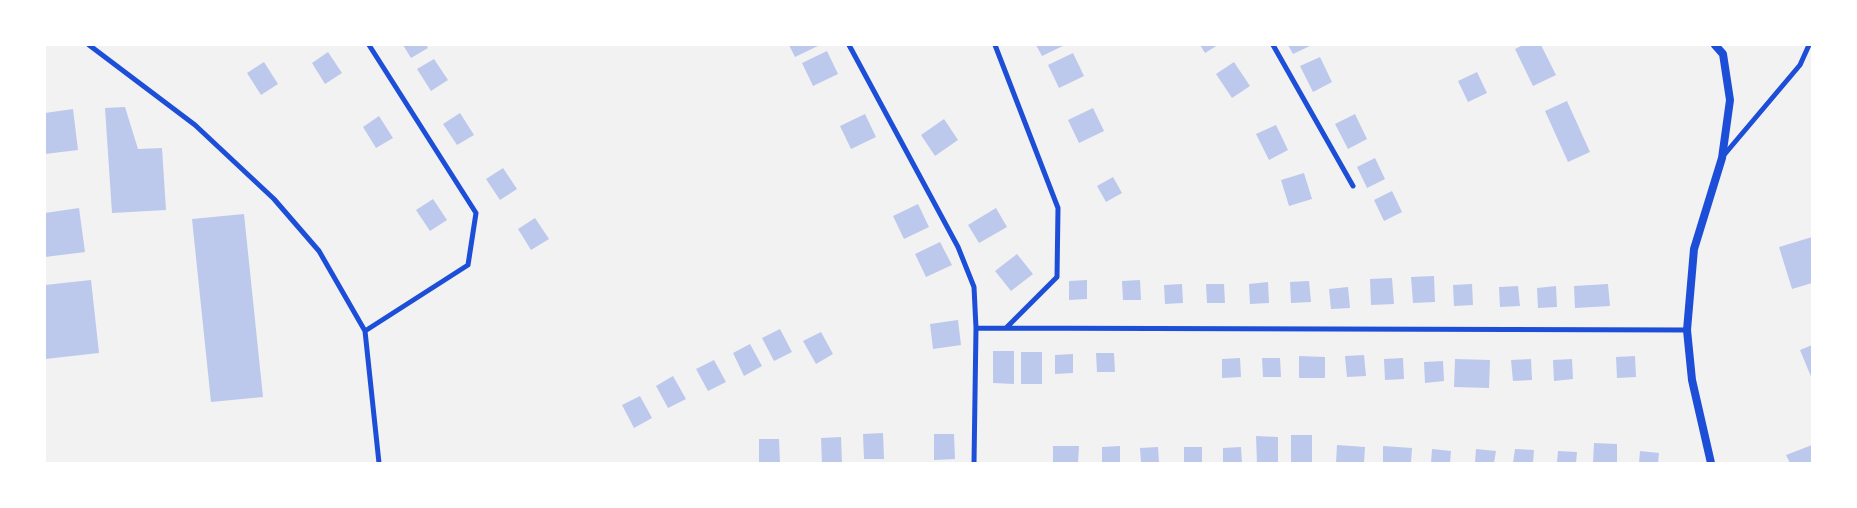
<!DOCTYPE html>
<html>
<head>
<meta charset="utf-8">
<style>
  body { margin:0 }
  #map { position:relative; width:1857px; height:508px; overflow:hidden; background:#f2f2f2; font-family:Inter,sans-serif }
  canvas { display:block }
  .frame { position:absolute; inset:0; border:46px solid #fff; pointer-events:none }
</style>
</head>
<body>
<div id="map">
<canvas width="1857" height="508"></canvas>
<div class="frame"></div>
</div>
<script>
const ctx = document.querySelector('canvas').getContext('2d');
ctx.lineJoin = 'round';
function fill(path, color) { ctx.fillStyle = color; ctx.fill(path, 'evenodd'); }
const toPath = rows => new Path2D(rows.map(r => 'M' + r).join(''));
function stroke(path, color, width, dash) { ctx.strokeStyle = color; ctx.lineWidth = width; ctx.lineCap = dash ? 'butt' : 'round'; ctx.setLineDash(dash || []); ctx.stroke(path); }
fill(toPath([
  [403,45,426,45,428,48,411,58],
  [789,45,820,45,795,57],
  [1036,45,1065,45,1042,56],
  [1200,45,1218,45,1205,53],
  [1288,45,1312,45,1293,54],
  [1523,45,1541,45,1556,75,1533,86,1515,49],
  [827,51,838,74,813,86,802,63],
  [328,52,342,73,325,84,312,63],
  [1073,53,1084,76,1059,88,1048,65],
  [1320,57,1332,82,1313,92,1300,66],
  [434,59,448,80,431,91,417,69],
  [264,62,278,84,261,95,247,73],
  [1234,62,1250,86,1232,98,1216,74],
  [1477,72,1487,93,1468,102,1458,81],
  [1567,101,1590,152,1568,162,1545,111],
  [125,107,138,149,162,148,166,210,112,213,105,108],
  [1093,108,1104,131,1079,143,1068,120],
  [73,109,78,150,45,154,45,113],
  [460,113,474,135,457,145,443,124],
  [865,114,876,137,851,149,840,126],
  [1355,114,1367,139,1348,149,1335,124],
  [379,116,393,138,376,148,363,127],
  [944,119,958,140,935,156,921,135],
  [1276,125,1288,150,1269,160,1256,134],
  [1375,158,1385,179,1367,188,1357,167],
  [503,168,517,189,500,200,486,179],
  [1304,173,1312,199,1289,206,1281,180],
  [1113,177,1122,193,1106,202,1097,186],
  [1392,191,1402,212,1384,221,1374,200],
  [433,199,447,220,430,231,416,210],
  [918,204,929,227,904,239,893,216],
  [79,208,85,252,45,257,45,213],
  [996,208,1007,227,979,243,968,225],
  [244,214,263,397,211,402,192,219],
  [535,218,549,239,531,250,518,229],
  [1812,237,1812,283,1792,289,1779,247],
  [940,242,952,265,926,277,915,254],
  [1017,254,1033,274,1011,291,995,271],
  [1434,276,1435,302,1413,303,1411,277],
  [1392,278,1394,304,1371,305,1370,279],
  [91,280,99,353,45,359,45,285],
  [1087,280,1087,299,1069,300,1069,281],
  [1140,280,1141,300,1123,300,1122,281],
  [1309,281,1311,302,1291,303,1290,282],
  [1268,282,1269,303,1250,304,1249,284],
  [1182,284,1183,303,1165,304,1164,285],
  [1206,284,1224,284,1225,303,1207,303],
  [1472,284,1473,305,1454,306,1453,285],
  [1608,284,1610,306,1575,308,1574,286],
  [1518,286,1520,306,1500,307,1499,287],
  [1556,286,1557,307,1538,308,1537,288],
  [1348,287,1350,308,1331,309,1329,289],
  [958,320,961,345,933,349,930,324],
  [780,329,792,352,774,361,762,338],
  [821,332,833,354,816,364,803,341],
  [750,344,762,366,744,376,733,353],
  [1812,345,1812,379,1800,350],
  [993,351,1014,351,1014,384,993,383],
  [1021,352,1042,352,1042,384,1021,384],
  [1096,353,1114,353,1115,372,1097,372],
  [1073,354,1073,373,1055,374,1055,355],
  [1364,355,1366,376,1347,377,1345,356],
  [1299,356,1325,357,1325,378,1299,378],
  [1635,356,1636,377,1617,378,1616,357],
  [1240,358,1241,377,1222,378,1222,359],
  [1262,358,1280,358,1281,377,1263,377],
  [1403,358,1404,379,1385,380,1384,359],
  [1455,359,1490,360,1489,388,1454,387],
  [1531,359,1532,380,1513,381,1511,360],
  [1572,359,1573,379,1554,381,1553,360],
  [714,360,726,382,708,391,696,369],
  [1443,361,1444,381,1425,383,1424,362],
  [673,376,686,399,668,408,656,386],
  [640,396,652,418,634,428,622,405],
  [883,433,884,459,864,459,863,434],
  [934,434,954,434,955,459,934,460],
  [1291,435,1312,435,1312,463,1291,463],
  [1256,436,1278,437,1278,463,1257,463],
  [841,437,842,463,822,463,821,438],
  [759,439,779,439,780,463,759,463],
  [1594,443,1617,444,1617,463,1593,463],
  [1337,445,1365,447,1364,463,1336,463],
  [1812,445,1812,463,1790,463,1786,455],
  [1053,446,1079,446,1078,463,1053,463],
  [1120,446,1120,463,1102,463,1102,447],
  [1383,446,1412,448,1411,463,1383,463],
  [1158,447,1159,463,1141,463,1140,448],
  [1184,447,1202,447,1202,463,1184,463],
  [1241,447,1242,463,1223,463,1223,448],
  [1432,449,1451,451,1450,463,1431,463],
  [1476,449,1496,451,1494,463,1475,463],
  [1515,449,1534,450,1533,463,1513,463],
  [1558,451,1577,452,1576,463,1557,463],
  [1640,451,1659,453,1658,463,1639,463]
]), '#bdc9ec');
stroke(toPath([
  [89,45,195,125,274,199,319,251,365,331,379,463],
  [849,45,958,247,974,287,976,328,974,463],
  [995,45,1058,208,1057,277,1006,328],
  [1273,45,1353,186],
  [1724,155,1800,65,1809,45],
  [976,328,1687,330],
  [365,331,468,265,476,213,369,45]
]), '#1d4ed8', 5);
stroke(toPath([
  [1711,463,1692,380,1687,330,1694,249,1722,158,1730,100,1723,54,1715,45]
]), '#1d4ed8', 8);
</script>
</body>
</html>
